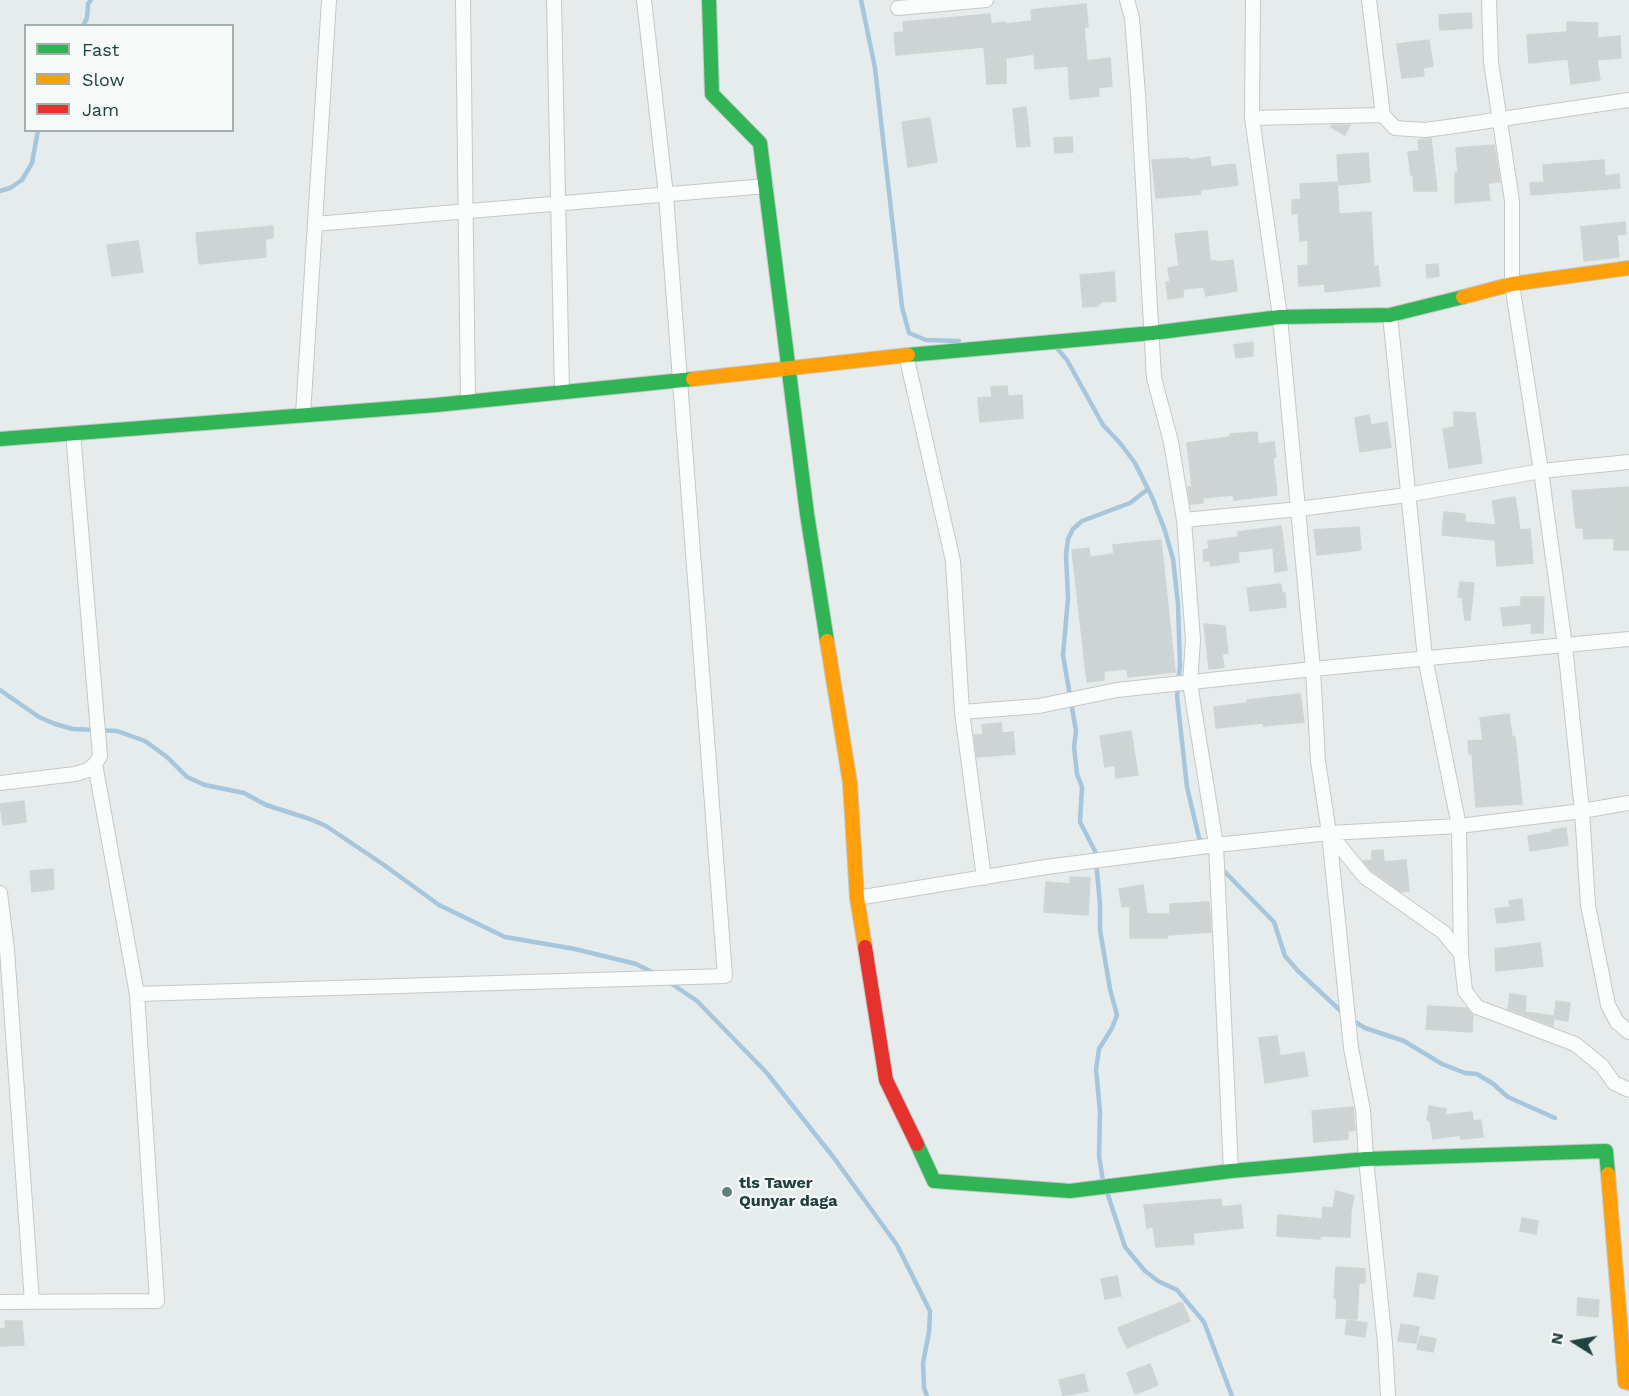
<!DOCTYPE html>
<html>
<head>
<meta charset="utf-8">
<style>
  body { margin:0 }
  #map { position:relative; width:1629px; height:1396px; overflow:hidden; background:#e6eceb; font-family:"Work Sans",sans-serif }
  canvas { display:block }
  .legend { position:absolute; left:24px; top:24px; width:210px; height:108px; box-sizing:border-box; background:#f5faf9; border:2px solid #a1b0af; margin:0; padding:8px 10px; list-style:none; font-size:18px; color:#224141 }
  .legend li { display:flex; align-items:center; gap:12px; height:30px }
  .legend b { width:30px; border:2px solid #a1b0af }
  .north { position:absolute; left:1545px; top:1312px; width:60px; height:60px; -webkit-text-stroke:4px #f5faf9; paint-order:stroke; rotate:281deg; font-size:16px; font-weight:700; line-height:24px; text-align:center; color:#224141 }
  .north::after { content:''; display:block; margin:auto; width:21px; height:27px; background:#224141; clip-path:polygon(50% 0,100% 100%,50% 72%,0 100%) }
</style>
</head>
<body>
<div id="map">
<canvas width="1629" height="1396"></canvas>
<ul class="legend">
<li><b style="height:8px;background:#30b455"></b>Fast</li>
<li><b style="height:8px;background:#ff9f0a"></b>Slow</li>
<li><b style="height:8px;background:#e5322d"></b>Jam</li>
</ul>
<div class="north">N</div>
</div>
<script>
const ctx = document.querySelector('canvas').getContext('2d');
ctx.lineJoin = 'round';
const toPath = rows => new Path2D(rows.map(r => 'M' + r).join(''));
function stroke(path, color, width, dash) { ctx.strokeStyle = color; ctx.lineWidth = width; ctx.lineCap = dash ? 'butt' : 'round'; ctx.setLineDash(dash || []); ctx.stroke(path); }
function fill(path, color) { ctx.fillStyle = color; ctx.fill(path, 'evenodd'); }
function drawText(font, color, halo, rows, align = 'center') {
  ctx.font = font + ' "Work Sans",sans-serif'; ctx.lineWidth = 4.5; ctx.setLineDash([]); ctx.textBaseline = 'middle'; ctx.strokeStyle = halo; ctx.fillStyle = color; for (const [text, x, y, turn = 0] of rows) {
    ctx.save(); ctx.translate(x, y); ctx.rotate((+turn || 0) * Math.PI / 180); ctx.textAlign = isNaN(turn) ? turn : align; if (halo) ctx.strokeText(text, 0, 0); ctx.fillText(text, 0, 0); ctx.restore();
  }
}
stroke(toPath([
  [861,0,875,68,902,307,909,333,926,340,959,341],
  [83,26,87,18,88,4,91,0],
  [0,191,10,188,22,180,32,163,38,130],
  [1056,347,1067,360,1103,425,1120,443,1135,463,1152,497,1165,531,1173,559,1178,604,1180,665,1177,696,1187,787,1199,838,1204,844],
  [0,690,39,717,55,724,73,729,117,731,145,741,167,757,187,777,205,785,244,793,266,805,310,819,326,826,384,865,439,905,505,937,575,949,636,964,654,973],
  [1221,868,1274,922,1285,956,1298,971,1345,1015],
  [669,982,697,1001,766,1072,834,1158,897,1245,930,1311,929,1332,923,1363,924,1388,927,1396],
  [1352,1020,1365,1028,1404,1041,1442,1064,1465,1073,1477,1074,1492,1083,1508,1097,1555,1118],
  [1103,1181,1099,1156,1100,1112,1096,1069,1099,1049,1112,1028,1117,1015,1110,989,1100,930,1100,904,1095,851,1080,822,1082,787,1077,774,1074,747,1076,731,1063,655,1068,598,1066,555,1068,539,1073,529,1082,521,1130,503,1148,489],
  [1107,1192,1125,1247,1145,1271,1158,1281,1177,1290,1204,1322,1232,1396]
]), '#a5c6dc', 4.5);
const building = toPath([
  [1086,4,1088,27,1084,27,1087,61,1110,58,1112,86,1098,88,1099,96,1070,99,1068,66,1035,69,1034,54,1006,58,1006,83,987,84,984,47,896,55,894,33,904,32,903,22,990,14,991,24,1005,22,1005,24,1032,21,1031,10,1086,4],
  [1471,13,1472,28,1440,30,1439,15,1471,13],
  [1567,22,1598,23,1597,38,1620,36,1621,58,1597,60,1600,80,1571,84,1568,59,1529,63,1527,35,1567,32,1567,22],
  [1429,40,1433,66,1423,68,1424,76,1402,78,1397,44,1429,40],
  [1026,107,1030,146,1017,147,1013,109,1026,107],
  [930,118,937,162,908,167,902,122,930,118],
  [1332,125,1350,125,1345,135,1331,127,1332,125],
  [1072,137,1073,152,1055,153,1054,138,1072,137],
  [1431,138,1437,191,1414,191,1413,174,1411,175,1408,152,1419,151,1418,140,1431,138],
  [1494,145,1500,182,1488,183,1490,200,1455,203,1455,173,1458,172,1456,148,1494,145],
  [1368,153,1370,182,1339,185,1337,155,1368,153],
  [1210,157,1211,167,1235,164,1238,185,1200,190,1201,194,1156,198,1152,160,1189,158,1189,160,1210,157],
  [1604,160,1605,176,1619,174,1620,188,1531,195,1530,183,1544,182,1543,165,1604,160],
  [1337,182,1339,214,1371,212,1374,267,1378,266,1380,286,1325,292,1325,284,1299,286,1298,266,1308,265,1308,240,1300,241,1298,213,1292,214,1292,200,1301,199,1300,184,1337,182],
  [1625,222,1626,234,1617,235,1619,257,1584,261,1581,227,1625,222],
  [273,226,273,238,265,239,266,257,199,264,196,233,273,226],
  [1207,231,1210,260,1220,262,1233,260,1237,291,1206,296,1204,287,1183,289,1183,297,1168,299,1166,282,1170,282,1168,268,1179,266,1175,234,1207,231],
  [138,241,143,272,112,276,107,245,138,241],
  [1438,264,1439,276,1427,278,1426,265,1438,264],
  [1114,272,1116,301,1101,302,1098,306,1083,307,1080,275,1114,272],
  [1253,342,1253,356,1236,358,1234,345,1253,342],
  [1007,386,1008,396,1022,395,1023,418,980,422,978,398,992,397,991,387,1007,386],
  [1454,412,1475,413,1482,463,1449,468,1443,429,1454,427,1454,412],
  [1369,415,1371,425,1387,422,1391,447,1360,452,1355,418,1369,415],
  [1257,432,1258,444,1274,442,1276,457,1273,458,1277,495,1234,500,1233,495,1203,498,1203,503,1190,504,1188,487,1192,487,1187,443,1230,437,1230,434,1257,432],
  [1629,487,1629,550,1614,550,1614,538,1584,539,1583,528,1576,528,1572,491,1629,487],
  [1515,497,1520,530,1530,529,1533,563,1497,566,1495,540,1442,535,1444,512,1465,514,1465,522,1496,525,1492,501,1515,497],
  [1281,526,1287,570,1275,572,1273,548,1238,552,1239,562,1211,566,1210,561,1204,561,1203,550,1209,549,1208,541,1238,537,1238,532,1281,526],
  [1359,527,1361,550,1317,555,1314,530,1359,527],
  [1161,540,1175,672,1128,677,1127,669,1115,670,1104,671,1104,680,1087,682,1072,550,1089,548,1090,557,1114,554,1113,545,1161,540],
  [1460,582,1474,583,1470,620,1465,620,1462,597,1458,597,1460,582],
  [1281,584,1282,593,1285,593,1286,607,1250,611,1247,588,1281,584],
  [1521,597,1544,597,1543,633,1531,633,1532,623,1503,626,1501,608,1521,606,1521,597],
  [1204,624,1225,626,1228,653,1222,654,1224,667,1209,669,1204,624],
  [1300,694,1304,722,1264,726,1263,723,1216,728,1214,707,1247,703,1247,700,1300,694],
  [1509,714,1512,737,1515,737,1522,804,1476,807,1472,754,1469,754,1468,741,1483,740,1480,718,1509,714],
  [1001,723,1002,733,1013,732,1015,754,977,757,974,735,983,735,982,725,1001,723],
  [1131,731,1138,775,1116,778,1115,765,1105,767,1100,736,1131,731],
  [24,801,26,822,3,825,0,804,24,801],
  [1566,828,1568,845,1530,851,1528,836,1552,832,1552,830,1566,828],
  [1383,850,1384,862,1406,860,1409,891,1401,892,1371,870,1363,861,1372,860,1372,851,1383,850],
  [53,869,54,889,32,892,30,871,53,869],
  [1070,877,1090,878,1088,915,1044,912,1046,882,1070,884,1070,877],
  [1143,885,1147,914,1170,914,1170,904,1209,902,1211,932,1167,935,1167,938,1130,938,1130,906,1122,907,1119,889,1143,885],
  [1522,899,1524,920,1497,923,1495,909,1510,907,1509,901,1522,899],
  [1540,943,1543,966,1496,971,1495,949,1540,943],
  [1510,994,1526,996,1525,1012,1554,1016,1553,1026,1508,1009,1510,994],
  [1556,1001,1570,1003,1568,1021,1554,1019,1556,1001],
  [1428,1006,1467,1008,1473,1015,1472,1032,1426,1029,1428,1006],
  [1277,1036,1280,1056,1304,1052,1308,1076,1265,1083,1259,1038,1277,1036],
  [1429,1106,1446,1109,1445,1115,1472,1112,1473,1121,1481,1120,1483,1137,1461,1139,1460,1135,1433,1139,1430,1121,1427,1120,1429,1106],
  [1353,1107,1355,1130,1348,1131,1348,1139,1314,1142,1312,1111,1353,1107],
  [1336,1191,1354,1196,1351,1211,1350,1237,1320,1236,1320,1239,1277,1236,1278,1215,1322,1219,1323,1207,1333,1208,1336,1191],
  [1221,1199,1222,1207,1241,1205,1243,1228,1193,1233,1194,1244,1156,1247,1153,1227,1147,1228,1144,1205,1221,1199],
  [1522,1218,1538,1221,1536,1234,1520,1231,1522,1218],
  [1336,1267,1365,1269,1365,1283,1359,1283,1357,1319,1336,1318,1337,1299,1334,1298,1336,1267],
  [1418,1273,1438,1276,1434,1299,1414,1296,1418,1273],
  [1117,1276,1121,1296,1105,1299,1101,1279,1117,1276],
  [1578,1298,1599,1300,1598,1317,1577,1315,1578,1298],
  [1182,1302,1190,1321,1127,1348,1118,1328,1182,1302],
  [1347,1320,1367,1323,1365,1337,1345,1334,1347,1320],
  [5,1321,22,1321,24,1345,0,1346,0,1329,6,1328,5,1321],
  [1401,1324,1419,1327,1416,1343,1398,1341,1401,1324],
  [1420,1336,1436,1339,1433,1352,1417,1349,1420,1336],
  [1150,1364,1158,1385,1135,1394,1127,1373,1150,1364],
  [1084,1374,1088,1391,1063,1396,1059,1380,1084,1374]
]);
fill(building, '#ced4d3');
stroke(building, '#ced5d4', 1.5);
const street = toPath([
  [463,0,468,402],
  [554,0,562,392],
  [1127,0,1132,18,1138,94,1154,378,1171,442,1184,520,1193,640,1190,683,1216,845,1231,1171],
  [1369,0,1383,115,1395,128,1425,130,1455,126,1629,100],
  [1489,0,1491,62,1512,201,1512,284,1541,471,1565,646,1582,811,1588,905,1608,1005,1617,1022,1629,1032],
  [898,8,986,0],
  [1383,115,1252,118,1280,317,1313,669,1318,761,1329,833,1351,1048,1363,1110,1366,1159,1385,1343,1388,1396],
  [1252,118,1253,0],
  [315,224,766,186],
  [1390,315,1425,658,1459,826,1461,954],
  [906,355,953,561,962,712,984,878],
  [303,415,329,0],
  [1184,520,1299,509,1407,495,1541,471,1629,462],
  [962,712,1039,706,1117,690,1313,669,1629,639],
  [0,783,75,774,88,770,95,764,100,756,73,433],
  [1329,833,1365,877,1443,932,1461,954,1465,991,1477,1007,1575,1044,1602,1066,1614,1083,1629,1090],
  [0,893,7,950,32,1302],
  [857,898,1046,867,1216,845,1329,833,1459,826,1582,811,1629,803],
  [137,994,725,976,666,195,644,0],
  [0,1302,157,1301,137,994,95,764]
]);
const fast = toPath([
  [709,0,712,94,760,143,807,514,827,641],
  [908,355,1152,333,1280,317,1390,315,1463,297],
  [0,439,436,405,693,379],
  [917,1144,934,1181,1070,1191,1231,1171,1366,1159,1606,1151,1608,1174]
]);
const slow = toPath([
  [1463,297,1512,284,1629,268],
  [693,379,908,355],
  [827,641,850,783,857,898,865,947],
  [1608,1174,1625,1382,1629,1383]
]);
const jam = toPath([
  [865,947,886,1080,917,1144]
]);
stroke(street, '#c3c9c8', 16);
stroke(fast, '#c1cac9', 16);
stroke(slow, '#c1cac9', 16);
stroke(jam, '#c1cac9', 16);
stroke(street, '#fbfcfc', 14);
stroke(fast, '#30b455', 14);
stroke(slow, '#ff9f0a', 14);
stroke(jam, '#e5322d', 14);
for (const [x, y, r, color] of [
  [727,1192,6,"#677d7c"]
]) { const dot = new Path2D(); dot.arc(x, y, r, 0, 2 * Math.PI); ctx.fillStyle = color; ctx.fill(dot); stroke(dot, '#f5faf9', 2); }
drawText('bold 16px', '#224141', '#f5faf9', [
  ["tls Tawer",739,1183],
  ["Qunyar daga",739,1201]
], 'left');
</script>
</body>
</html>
